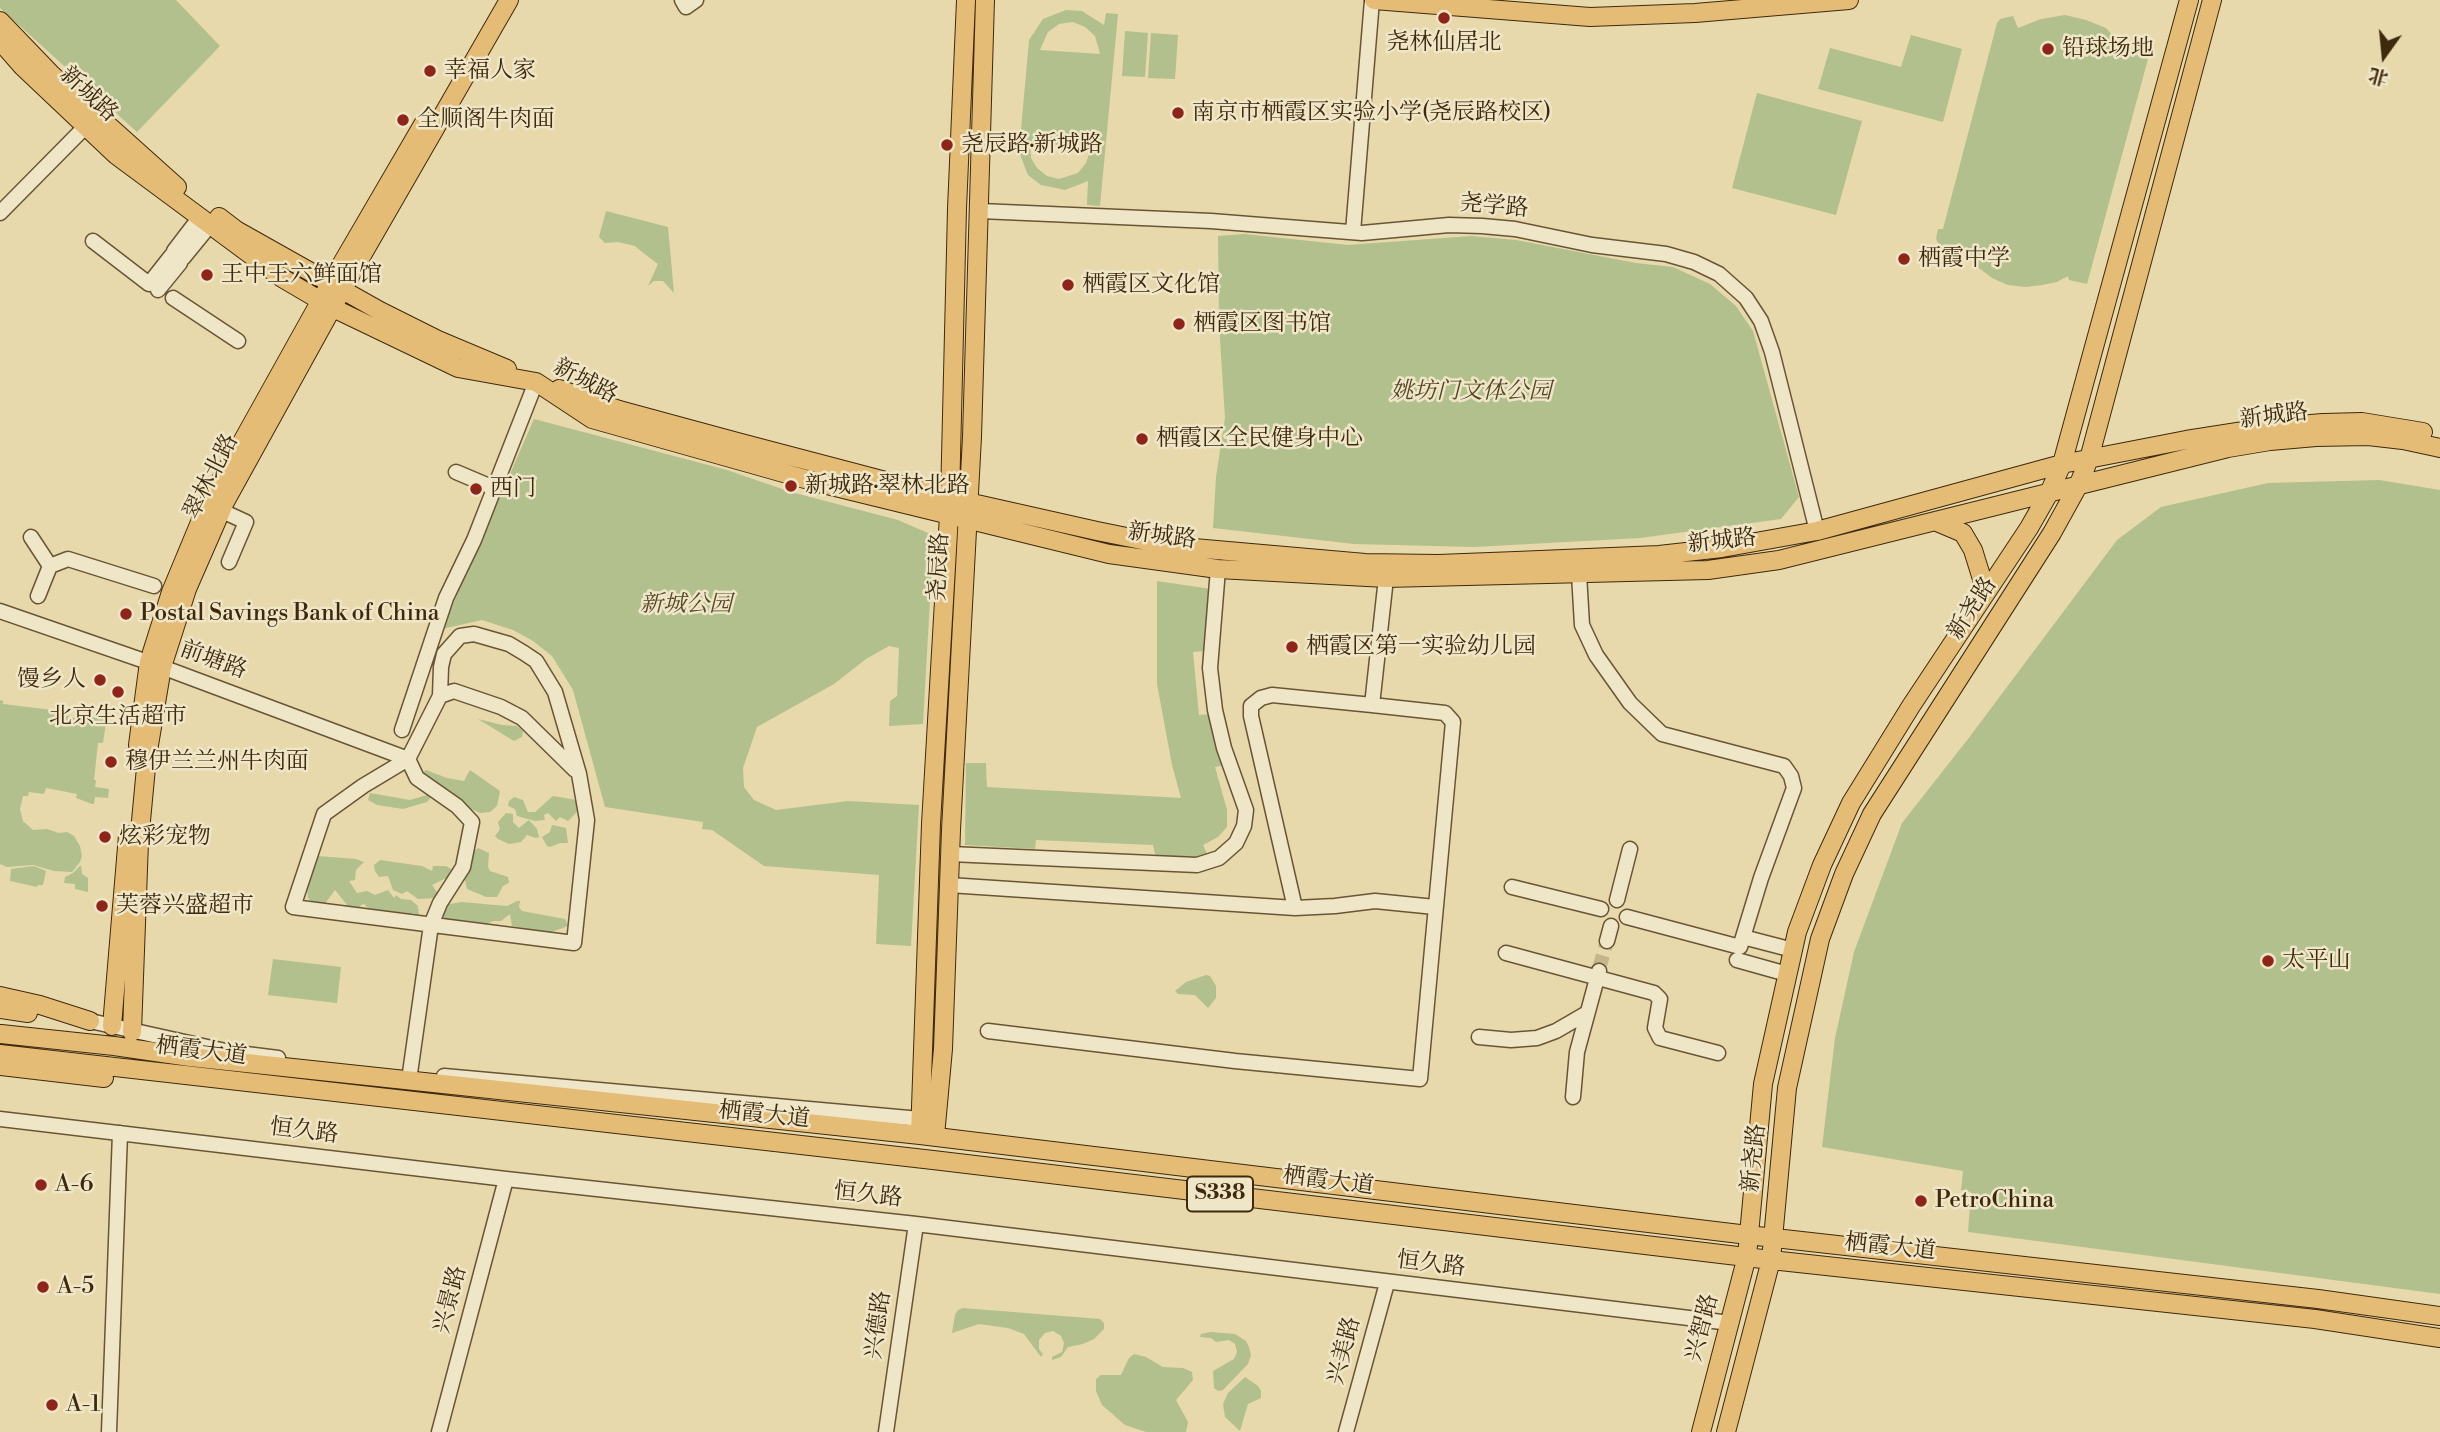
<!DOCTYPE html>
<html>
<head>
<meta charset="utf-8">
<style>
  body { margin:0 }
  #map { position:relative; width:2440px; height:1432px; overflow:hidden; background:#e7d9ab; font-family:"Libre Bodoni","Noto Serif SC",serif }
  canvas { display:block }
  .north { position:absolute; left:2349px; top:21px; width:70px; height:70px; -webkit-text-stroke:5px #efe6c8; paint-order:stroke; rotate:195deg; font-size:19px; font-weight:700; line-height:28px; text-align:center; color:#3f290d }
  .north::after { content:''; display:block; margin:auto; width:24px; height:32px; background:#3f290d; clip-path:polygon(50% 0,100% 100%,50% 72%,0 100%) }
</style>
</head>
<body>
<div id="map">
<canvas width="2440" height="1432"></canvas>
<div class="north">北</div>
</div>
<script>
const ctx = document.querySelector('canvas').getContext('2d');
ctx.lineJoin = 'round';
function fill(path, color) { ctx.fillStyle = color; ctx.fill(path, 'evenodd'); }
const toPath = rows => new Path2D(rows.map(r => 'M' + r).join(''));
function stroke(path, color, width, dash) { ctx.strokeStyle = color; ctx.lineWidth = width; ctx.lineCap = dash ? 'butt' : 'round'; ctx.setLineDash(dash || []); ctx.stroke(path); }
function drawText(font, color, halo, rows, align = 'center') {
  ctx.font = font + ' "Libre Bodoni","Noto Serif SC",serif'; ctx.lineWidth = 5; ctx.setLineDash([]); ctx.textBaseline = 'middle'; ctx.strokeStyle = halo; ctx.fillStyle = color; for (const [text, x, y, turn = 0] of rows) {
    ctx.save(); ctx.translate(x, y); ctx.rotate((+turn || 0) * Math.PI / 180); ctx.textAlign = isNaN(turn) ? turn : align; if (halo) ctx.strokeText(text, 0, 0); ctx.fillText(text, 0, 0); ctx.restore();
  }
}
fill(toPath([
  [0,0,176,0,220,46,137,132,0,8],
  [1066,10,1082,11,1104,25,1106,13,1118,14,1100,206,1087,205,1088,181,1065,190,1041,185,1028,175,1019,152,1029,40,1043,19],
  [1073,22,1085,27,1095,36,1100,54,1040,50,1048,32,1059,24],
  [1030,146,1089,150,1090,151,1086,163,1078,173,1059,179,1047,176,1037,168,1031,158],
  [2065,15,2086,20,2106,28,2120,44,2127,59,2131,53,2148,59,2087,284,2069,280,2068,276,2057,282,2042,285,2026,287,2008,285,1992,278,1979,268,1962,246,1959,252,1939,246,1936,238,1938,229,1943,229,1997,23,2000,19,2013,16,2018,28,2041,19],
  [1125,31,1148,33,1145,77,1122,76],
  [1151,33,1178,35,1175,79,1148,78],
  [1911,35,1962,49,1943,122,1818,89,1830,48,1901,67],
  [1757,93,1862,121,1836,215,1732,188],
  [606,211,668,227,674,293,663,281,654,281,648,286,658,264,642,252,635,246,618,242,605,243,599,237],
  [1244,234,1348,245,1471,236,1516,240,1636,263,1673,267,1710,284,1736,306,1753,331,1799,497,1781,519,1640,538,1474,547,1354,544,1213,528,1216,477,1225,418,1219,323,1218,236],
  [534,419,727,470,791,492,898,520,928,533,933,546,923,724,889,726,890,701,897,696,899,648,889,646,866,659,834,684,757,727,743,768,744,787,754,800,776,810,848,801,919,805,911,946,876,944,879,875,764,866,712,830,702,829,703,822,605,807,573,690,552,656,533,641,513,630,482,620,442,629],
  [2379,480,2440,490,2440,1294,1968,1232,1971,1192,1961,1190,1963,1171,1822,1147,1835,1038,1854,952,1902,823,1968,739,2117,540,2161,507,2268,483],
  [1157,581,1211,589,1205,651,1193,652,1199,715,1211,714,1226,765,1215,767,1227,810,1227,827,1218,837,1203,845,1207,854,1192,858,1156,858,1153,845,1036,840,1035,849,965,845,966,763,986,763,987,787,1181,798,1172,765,1157,684],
  [0,700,3,701,3,704,60,711,67,713,67,716,79,719,81,715,101,718,108,709,103,743,98,743,94,780,96,780,95,787,109,789,108,798,95,797,94,804,92,804,76,798,77,794,46,788,44,794,29,792,28,796,23,796,20,809,23,821,33,830,47,829,59,833,67,832,74,836,80,846,82,856,80,862,72,872,54,871,33,865,7,867,0,864],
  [478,719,502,725,517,726,523,731,522,737,514,741],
  [426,770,447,778,464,781,470,770,500,791,497,806,490,812,480,813,469,808,421,774],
  [370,793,410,800,430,794,431,797,427,802,403,809,377,805,368,800],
  [553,796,577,800,580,809,568,821,560,817,556,821,548,813,544,815,545,820,535,821,517,816,515,809,508,806,509,801,514,797,523,800,528,812,535,812],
  [506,813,513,814,513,822,519,828,529,820,537,829,539,837,536,838,527,835,521,842,509,844,498,839,495,836,500,829,498,822],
  [552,825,566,828,568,843,560,843,550,847,547,846,542,837,550,832],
  [478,848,489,853,488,867,490,871,508,877,509,883,503,886,497,897,486,897,467,889,464,875,470,854],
  [318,856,356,859,364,862,356,870,355,880,349,881,357,893,367,891,375,895,388,890,394,898,396,895,401,899,411,900,418,906,419,917,413,913,408,917,373,914,364,904,361,905,359,910,351,910,335,890,324,905,313,903,308,898,307,886],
  [380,860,422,866,432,871,433,866,446,866,451,869,452,876,449,880,446,878,432,885,439,895,435,898,418,899,407,891,402,894,393,890,388,876,379,877,375,871,374,865],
  [81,865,82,874,88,878,88,892,75,889,75,884,64,883,65,877,73,873],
  [34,866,46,871,43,885,38,885,37,887,10,881,11,869],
  [517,901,520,901,519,907,522,911,565,919,568,926,549,933,542,931,539,934,524,928,512,926,510,914,501,921,493,921,485,925,457,923,446,919,441,915,444,905,461,902,507,906],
  [273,959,341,967,337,1003,268,995],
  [1206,975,1210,976,1216,986,1216,998,1208,1008,1195,995,1178,994,1175,991,1186,982],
  [963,1308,1100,1319,1104,1323,1104,1329,1094,1339,1083,1344,1068,1347,1061,1357,1052,1360,1052,1357,1062,1352,1064,1343,1061,1336,1053,1331,1045,1333,1039,1340,1039,1349,1043,1354,1041,1357,1024,1334,1008,1328,979,1324,952,1333,955,1315,958,1310],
  [1211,1332,1235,1334,1246,1341,1249,1347,1251,1355,1248,1364,1223,1390,1218,1391,1214,1388,1213,1371,1234,1359,1237,1352,1235,1344,1229,1340,1216,1342,1211,1338,1200,1337,1201,1334],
  [1134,1354,1146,1357,1163,1367,1183,1368,1192,1372,1193,1380,1176,1400,1188,1422,1186,1432,1146,1432,1125,1425,1102,1405,1096,1391,1096,1379,1101,1375,1121,1375,1129,1358],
  [1245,1377,1258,1386,1261,1391,1261,1398,1248,1404,1240,1431,1225,1417,1223,1404,1228,1393]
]), '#b1c08d');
stroke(toPath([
  [1599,969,1607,941]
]), '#c5b68b', 14, [14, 7]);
const minor = toPath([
  [682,0,686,7,696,0],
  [980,211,1211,221,1362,233,1449,225,1482,226,1515,229,1592,245,1666,254,1694,262,1719,274,1746,298,1761,321,1772,352,1817,531],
  [0,213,86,126],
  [1353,232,1372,0],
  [93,241,149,284,171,256],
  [174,251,200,217],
  [183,258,210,225],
  [158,290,180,263],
  [173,298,238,341],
  [456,472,494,488],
  [220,510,246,522,229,562],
  [31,537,50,566],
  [1579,574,1582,625,1596,655,1630,703,1662,734,1784,766,1791,776,1794,788,1761,878,1740,947,1627,917],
  [38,596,50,566,68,559,154,586],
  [0,611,162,667,408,759,417,778,457,806,472,822,463,867,440,903,431,925,410,1073],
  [474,634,509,644,524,653,536,661,555,692,579,774,587,820,574,943,293,907,324,814,363,786,408,759,440,696,441,667,444,654,460,636,474,634],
  [440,696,454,691,501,707,522,718,575,770],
  [402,730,446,598,474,540,536,382],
  [950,854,1197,865,1219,858,1236,843,1244,826,1246,810,1224,748,1215,710,1210,668,1218,569],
  [949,885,1295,908,1335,906,1375,901,1435,907],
  [1512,887,1601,909],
  [1617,900,1630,849],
  [1295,908,1251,716,1251,706,1261,698,1272,695,1372,705],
  [1743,937,1793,950],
  [1607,941,1611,926],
  [1506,953,1654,993,1660,999,1655,1028,1660,1038,1718,1053],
  [1737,960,1787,974],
  [90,1021,230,1052,278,1058],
  [988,1031,1235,1061,1420,1079,1453,722,1445,713,1372,705,1386,578],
  [1479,1037,1511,1040,1537,1038,1556,1031,1587,1013],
  [444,1076,920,1119],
  [1573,1097,1577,1052,1599,971],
  [0,1119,506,1179,916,1224,1730,1323],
  [109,1432,120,1133],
  [439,1432,506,1179],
  [886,1432,916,1224],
  [1346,1432,1387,1283]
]);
const major = toPath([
  [1374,0,1590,17,1695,13,1849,0],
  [0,21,52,75,177,187],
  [0,41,23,67,116,155,282,278,333,308,458,368,536,382,592,419,819,483,1109,554,1218,569,1386,578,1708,570,1779,560,2228,448,2270,441,2316,437,2368,436,2403,440,2440,448],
  [219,217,236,230,380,311,438,340,507,369],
  [559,389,619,410,737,442,950,498,1097,531,1171,546,1365,563,1438,564,1516,561,1659,555,1722,548,1817,531,2062,464,2186,440,2263,428,2323,423,2362,422,2423,432],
  [1937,522,1963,533,1973,550,1986,592],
  [138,745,149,662,171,592,208,503,330,284,425,121],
  [0,996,40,1005,90,1021],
  [0,1009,28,1013],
  [112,1026,128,835],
  [132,1032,139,842,147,757,162,667,187,589,225,502,342,290,509,0],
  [1,1034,114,1046,190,1057,920,1135,1748,1235,2318,1299,2440,1316],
  [0,1054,933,1160,1771,1260,2315,1319,2440,1338],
  [0,1066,104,1078],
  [920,1135,931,824,950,498,957,209,966,0],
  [935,1136,943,1049,951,830,972,437,985,0],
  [1701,1432,1747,1256,1763,1084,1797,932,1822,865,1851,803,1911,706,2029,528,2049,493,2062,464,2189,0],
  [1726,1432,1771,1260,1787,1088,1820,939,1844,874,1872,814,2052,533,2078,486,2089,459,2212,0]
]);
stroke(minor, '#695534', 17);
stroke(major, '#3f290d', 20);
stroke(minor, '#efe6c8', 14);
stroke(major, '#e4bc76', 18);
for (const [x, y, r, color] of [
  [1444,18,7,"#8f2418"],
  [2048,49,7,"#8f2418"],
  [430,71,7,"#8f2418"],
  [1178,113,7,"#8f2418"],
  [403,120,7,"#8f2418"],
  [947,145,7,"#8f2418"],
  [1904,259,7,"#8f2418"],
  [207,275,7,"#8f2418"],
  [1068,285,7,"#8f2418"],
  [1179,324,7,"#8f2418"],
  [1142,439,7,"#8f2418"],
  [791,486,7,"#8f2418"],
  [476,489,7,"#8f2418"],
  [126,614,7,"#8f2418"],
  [1292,647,7,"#8f2418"],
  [100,680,7,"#8f2418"],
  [118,692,7,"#8f2418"],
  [111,762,7,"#8f2418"],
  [105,837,7,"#8f2418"],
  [102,906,7,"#8f2418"],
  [2268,961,7,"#8f2418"],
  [41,1185,7,"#8f2418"],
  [1921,1201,7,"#8f2418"],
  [43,1287,7,"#8f2418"],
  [52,1405,7,"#8f2418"]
]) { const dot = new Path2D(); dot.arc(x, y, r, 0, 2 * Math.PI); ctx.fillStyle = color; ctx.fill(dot); stroke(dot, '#efe6c8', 2.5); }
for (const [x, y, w] of [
  [1220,1194,66]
]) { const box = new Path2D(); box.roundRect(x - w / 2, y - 17.5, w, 35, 5); ctx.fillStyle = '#efe6c8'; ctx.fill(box); stroke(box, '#3f290d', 2); }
drawText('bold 21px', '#3f290d', null, [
  ["S338",1220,1194]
]);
drawText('23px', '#3f290d', '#efe6c8', [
  ["尧林仙居北",1444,43,"center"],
  ["铅球场地",2062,49],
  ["幸福人家",444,71],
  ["南京市栖霞区实验小学(尧辰路校区)",1192,113],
  ["全顺阁牛肉面",417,120],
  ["尧辰路·新城路",961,145],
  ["栖霞中学",1918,259],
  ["王中王六鲜面馆",221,275],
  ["栖霞区文化馆",1082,285],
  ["栖霞区图书馆",1193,324],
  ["栖霞区全民健身中心",1156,439],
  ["新城路·翠林北路",805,486],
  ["西门",490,489],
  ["Postal Savings Bank of China",140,614],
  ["栖霞区第一实验幼儿园",1306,647],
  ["馒乡人",86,680,"right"],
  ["北京生活超市",118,717,"center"],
  ["穆伊兰兰州牛肉面",125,762],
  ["炫彩宠物",119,837],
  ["芙蓉兴盛超市",116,906],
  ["太平山",2282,961],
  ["A-6",55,1185],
  ["PetroChina",1935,1201],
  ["A-5",57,1287],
  ["A-1",66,1405]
], 'left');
drawText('23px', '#3f290d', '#efe6c8', [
  ["新城路",88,95,43],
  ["尧学路",1494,207,5],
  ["新城路",585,382,28],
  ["新城路",2274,417,-7],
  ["翠林北路",212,477,-63],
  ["新城路",1162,537,8],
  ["新城路",1722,542,-6],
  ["尧辰路",940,567,-87],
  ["新尧路",1973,609,-57],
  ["前塘路",213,661,20],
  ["栖霞大道",201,1052,7],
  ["栖霞大道",764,1116,6],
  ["恒久路",304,1132,7],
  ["新尧路",1755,1158,-84],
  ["栖霞大道",1328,1182,7],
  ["恒久路",868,1196,6],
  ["栖霞大道",1890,1248,6],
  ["恒久路",1431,1265,7],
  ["兴景路",451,1300,-75],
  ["兴德路",879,1325,-82],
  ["兴智路",1703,1328,-75],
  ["兴美路",1345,1351,-75]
]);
drawText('italic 23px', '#564727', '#efe6c8', [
  ["姚坊门文体公园",1471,392],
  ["新城公园",686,605]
]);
</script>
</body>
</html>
